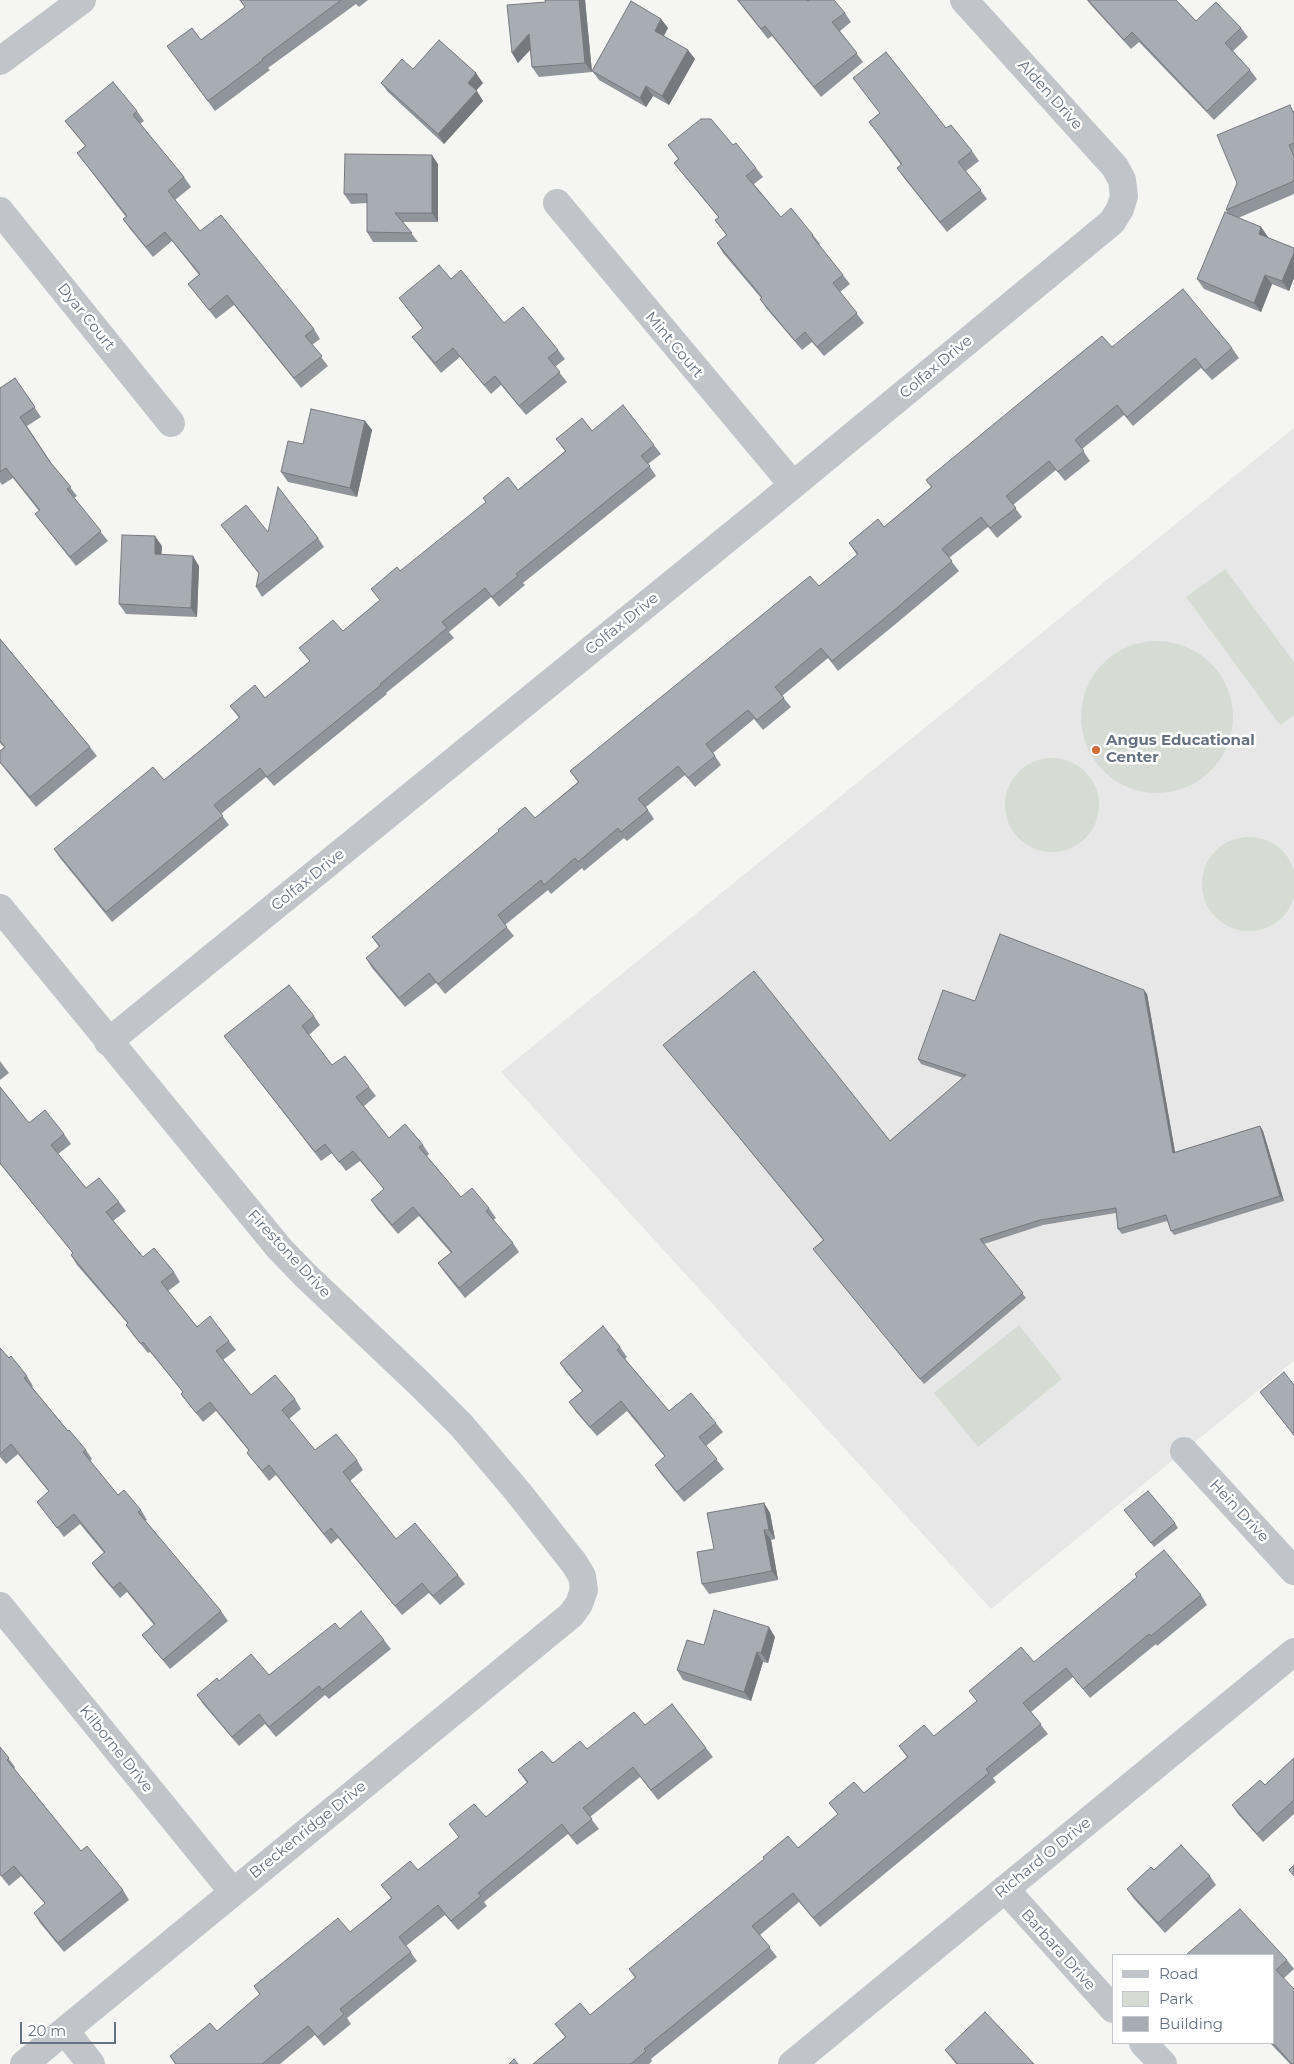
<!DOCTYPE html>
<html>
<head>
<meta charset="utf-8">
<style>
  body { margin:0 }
  #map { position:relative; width:1294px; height:2064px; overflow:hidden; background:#f5f6f3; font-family:Montserrat,sans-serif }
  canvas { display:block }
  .legend { position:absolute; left:1112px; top:1954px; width:162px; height:90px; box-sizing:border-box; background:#fff; border:1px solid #c2c7cd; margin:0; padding:6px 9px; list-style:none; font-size:15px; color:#677281 }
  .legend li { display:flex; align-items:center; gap:10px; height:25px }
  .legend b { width:25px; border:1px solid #c2c7cd }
  .scale { position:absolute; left:20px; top:2022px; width:96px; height:22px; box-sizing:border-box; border:2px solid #677281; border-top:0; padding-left:6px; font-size:15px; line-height:18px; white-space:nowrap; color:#677281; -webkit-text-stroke:4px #fff; paint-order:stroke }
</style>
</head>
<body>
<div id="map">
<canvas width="1294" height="2064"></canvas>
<ul class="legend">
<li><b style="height:6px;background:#c1c4c8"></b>Road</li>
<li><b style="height:14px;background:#d6dcd4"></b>Park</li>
<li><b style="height:14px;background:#a8adb4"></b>Building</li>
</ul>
<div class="scale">20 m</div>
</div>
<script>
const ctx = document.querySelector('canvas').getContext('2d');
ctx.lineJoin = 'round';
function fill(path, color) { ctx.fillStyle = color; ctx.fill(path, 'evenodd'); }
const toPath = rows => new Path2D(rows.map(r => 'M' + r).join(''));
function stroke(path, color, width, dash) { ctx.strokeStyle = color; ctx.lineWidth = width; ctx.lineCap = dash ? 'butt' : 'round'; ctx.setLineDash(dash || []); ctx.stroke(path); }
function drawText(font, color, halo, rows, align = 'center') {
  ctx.font = font + ' Montserrat,sans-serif'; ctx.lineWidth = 5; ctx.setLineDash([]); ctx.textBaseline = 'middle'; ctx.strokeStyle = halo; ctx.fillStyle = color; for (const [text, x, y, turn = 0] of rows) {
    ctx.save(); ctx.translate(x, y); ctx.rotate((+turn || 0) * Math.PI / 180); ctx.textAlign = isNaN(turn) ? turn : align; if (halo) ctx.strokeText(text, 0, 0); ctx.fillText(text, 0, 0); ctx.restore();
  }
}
fill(toPath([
  [1294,428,1294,1361,991,1609,501,1072]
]), '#e6e7e6');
fill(toPath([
  [1225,569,1294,662,1294,715,1280,725,1186,597],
  '1081 717a76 76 0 1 1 152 0a76 76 0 1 1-152 0Z',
  '1005 805a47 47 0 1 1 94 0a47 47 0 1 1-94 0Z',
  '1202 884a47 47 0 1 1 94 0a47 47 0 1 1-94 0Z',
  [1019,1325,1062,1379,978,1447,934,1393]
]), '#d6dcd4');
stroke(toPath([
  [0,61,82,0],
  [557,203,793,485],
  [0,211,171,423],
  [0,908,279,1248,305,1275,420,1384,462,1426,518,1492,574,1563,582,1576,584,1590,579,1604,571,1615,24,2064],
  [108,1042,764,509,1112,222,1120,209,1124,196,1122,180,1115,167,964,0],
  [1184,1451,1294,1571],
  [0,1606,233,1892],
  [1005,1889,1113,2009],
  [65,2031,91,2064],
  [1143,2043,1163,2064],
  [792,2064,1294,1652]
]), '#c1c4c8', 28);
fill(toPath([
  [240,0,368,0,359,7,356,4,268,68,270,70,215,111,167,46,201,40,245,7],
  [545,0,585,0,592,72,539,77,532,67,530,49,518,63,512,53,546,2],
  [737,0,807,0,845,13,851,22,840,31,863,62,821,97,772,36,768,39],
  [1087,0,1176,0,1196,21,1241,28,1248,37,1233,51,1250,70,1257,79,1214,120,1139,42,1131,49,1090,4],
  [661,19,668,28,664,36,688,50,695,59,669,105,653,96,646,107,599,80,592,71],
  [413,69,483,83,476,91,483,101,444,144,388,92,381,83],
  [853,78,946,128,972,151,979,161,966,171,987,199,947,232,904,178,897,168,901,165,869,122,880,113],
  [1294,110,1294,194,1238,218,1261,227,1268,237,1268,238,1294,248,1294,278,1289,291,1272,284,1261,312,1204,289,1197,279,1228,214,1226,210],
  [137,111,144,121,140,124,184,177,191,187,175,200,200,231,314,329,320,339,312,345,328,366,301,388,234,305,216,319,188,284,199,275,172,241,153,257,130,229,123,219,126,217,77,153,85,146,65,121],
  [668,145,733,145,756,168,763,177,754,184,781,217,813,235,820,244,819,245,843,275,850,284,840,292,864,323,824,356,812,342,802,350,766,308,760,299,761,298,723,253,717,243,726,235,715,220,719,218,681,172,674,163,678,159],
  [438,164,438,222,403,222,418,242,373,242,367,232,367,203,351,204,344,194],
  [451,279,504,323,558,350,565,359,555,367,567,382,526,415,501,385,491,394,460,357,441,373,419,346,412,337,423,329,399,298],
  [1112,347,1232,348,1239,358,1212,380,1201,368,1133,426,1124,415,1082,449,1090,461,1065,481,1056,470,1013,505,1022,517,997,538,988,527,949,558,959,571,892,627,838,671,828,658,782,696,791,707,763,730,754,719,713,753,721,765,695,787,685,775,646,807,654,819,627,841,624,838,584,871,582,868,551,894,548,890,505,925,514,936,445,994,436,983,405,1007,372,968,366,958,379,947,372,937,535,818,578,782,570,771,819,586,857,555,849,543,884,527,931,487,926,480],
  [15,378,41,417,27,426,52,464,77,496,74,498,108,541,76,566,42,523,35,514,39,511,13,478,2,485,0,482,0,388],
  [365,421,372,430,357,497,288,482,281,472,303,444],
  [592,431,654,445,661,454,648,464,656,476,523,583,525,585,499,607,491,597,449,632,454,638,386,693,387,694,274,786,266,777,221,814,229,825,112,922,60,858,54,849,164,780,208,744,239,718,230,706,265,698,310,661,299,648,343,631,380,600,371,589,400,571,518,490,565,451,556,439],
  [221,525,268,532,318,538,324,547,262,597,256,587,259,574],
  [162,546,161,555,199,566,197,617,126,614,119,604],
  [0,639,90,747,97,756,36,807,0,763,0,751,4,747,0,743],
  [1147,994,1175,1152,1260,1126,1263,1131,1284,1201,1174,1235,1171,1231,1167,1221,1122,1234,1118,1229,1116,1213,1043,1225,984,1244,1026,1298,924,1384,813,1249,823,1240,663,1045,890,1141,963,1078,921,1064,918,1059,975,1001],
  [314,1016,320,1025,309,1035,332,1065,369,1087,376,1096,364,1106,389,1138,423,1145,429,1154,427,1156,461,1197,489,1208,496,1218,493,1220,513,1243,519,1252,465,1298,445,1273,438,1263,451,1253,419,1216,398,1234,377,1209,371,1200,384,1189,360,1161,346,1171,332,1153,321,1161,224,1036],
  [0,1061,9,1073,0,1080],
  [0,1087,29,1123,64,1134,71,1144,58,1154,86,1188,119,1202,126,1211,113,1221,143,1257,174,1272,180,1282,168,1291,197,1327,229,1341,236,1350,223,1360,251,1395,295,1399,301,1409,289,1419,315,1450,357,1460,363,1470,350,1481,396,1539,458,1575,465,1584,440,1605,429,1593,402,1615,338,1538,331,1544,276,1475,269,1481,247,1453,249,1451,216,1411,203,1422,181,1394,183,1392,150,1352,148,1353,133,1335,126,1325,128,1324,77,1265,71,1255,73,1253,0,1164],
  [620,1347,627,1357,625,1359,669,1411,716,1423,723,1432,706,1446,724,1469,684,1502,661,1474,655,1465,665,1457,627,1411,597,1436,576,1412,569,1402,582,1391,566,1372,560,1363],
  [0,1348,9,1358,27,1376,33,1386,32,1387,68,1431,86,1450,92,1459,90,1461,118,1495,141,1510,147,1520,145,1521,221,1611,228,1621,170,1669,149,1644,142,1635,154,1625,127,1592,120,1598,98,1572,92,1563,104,1553,80,1524,64,1537,37,1502,49,1492,18,1454,6,1464,0,1457],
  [1294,1385,1294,1436,1260,1392],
  [764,1503,770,1513,775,1539,771,1540,778,1580,709,1594,702,1584,714,1549],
  [1124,1510,1175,1523,1178,1528,1154,1547],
  [1201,1595,1207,1605,1157,1646,1156,1644,1090,1698,1073,1677,1031,1712,1048,1734,993,1778,996,1782,820,1927,799,1902,760,1935,777,1957,651,2059,652,2061,649,2064,533,2064,565,2037,555,2024,590,2015,635,1978,629,1969,798,1848,838,1814,829,1803,864,1793,907,1757,899,1746,934,1736,977,1701,969,1691,1034,1662],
  [340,1629,384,1640,391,1649,329,1699,325,1695,276,1737,265,1724,239,1746,203,1704,197,1695,219,1681,269,1675],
  [775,1637,768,1663,763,1662,751,1701,683,1680,677,1670,704,1645],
  [645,1725,706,1748,713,1757,658,1800,640,1777,590,1817,599,1829,577,1845,568,1834,484,1902,487,1906,458,1930,445,1915,406,1946,417,1961,347,2018,351,2024,324,2046,315,2035,280,2064,175,2064,170,2056,217,2031,260,1995,254,1986,350,1932,391,1898,381,1885,418,1870,459,1837,449,1824,486,1817,527,1783,518,1770,553,1763],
  [0,1747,15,1767,14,1769,81,1851,123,1890,129,1900,64,1952,40,1923,34,1913,45,1904,21,1876,9,1886,0,1875],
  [1294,1758,1294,1814,1263,1842,1238,1814,1232,1805,1265,1785],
  [1154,1870,1210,1876,1216,1885,1165,1933,1134,1899,1127,1889],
  [1273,1955,1287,1960,1294,1969,1284,1978,1294,2064,1290,2064,1270,2043,1273,2043],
  [945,2050,1034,2064,956,2064]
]), '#90959b');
fill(toPath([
  [579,0,585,0,592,72,585,63],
  [661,19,668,28,661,40,655,31],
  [529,34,536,44,518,63,512,53],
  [688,50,695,59,669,105,662,96],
  [476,73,483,83,474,92,468,83],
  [646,86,653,96,646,107,640,98],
  [477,91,483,101,444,144,438,134],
  [432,155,438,164,438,222,432,213],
  [1261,227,1268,237,1265,244,1259,234],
  [1294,253,1294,278,1289,291,1282,281],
  [1265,275,1272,284,1261,312,1254,303],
  [365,421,372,430,357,497,350,488],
  [155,536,162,546,161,564,155,554],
  [193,556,199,566,197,617,191,608],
  [1144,990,1147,994,1176,1157,1173,1153],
  [1260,1126,1263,1131,1284,1201,1280,1196],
  [764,1503,770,1513,775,1539,769,1530],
  [764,1530,771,1540,778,1580,772,1571],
  [769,1627,775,1637,768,1663,761,1653],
  [757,1652,763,1662,751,1701,744,1692]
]), '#76797e');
const building = toPath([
  [240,0,341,0,262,59,263,60,208,101,167,46,192,28,201,40,245,7,240,0],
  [545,0,579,0,585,63,532,67,529,34,512,53,507,5,546,2,545,0],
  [738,0,807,0,808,1,809,0,834,0,845,13,832,22,857,53,814,87,765,26,761,29,738,0],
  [1088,0,1176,0,1196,21,1216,2,1241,28,1225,43,1250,70,1207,111,1132,32,1124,40,1088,0],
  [631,1,661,19,655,31,688,50,662,96,646,86,640,98,592,71,631,1],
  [439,40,476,73,468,83,477,91,438,134,381,83,402,59,413,69,439,40],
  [886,52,946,128,951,125,972,151,958,162,981,190,940,222,897,168,902,164,869,122,880,113,853,78,886,52],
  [113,82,137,111,133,115,184,177,168,191,200,231,221,215,314,329,305,336,322,356,294,378,227,295,209,310,188,284,200,274,165,232,146,247,123,219,127,216,77,153,86,146,65,121,113,82],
  [1290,105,1294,114,1294,143,1289,145,1294,156,1294,181,1226,210,1237,183,1217,135,1290,105],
  [701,119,711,119,733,145,736,143,756,168,746,176,781,217,791,208,813,235,812,236,843,275,833,283,857,313,817,347,805,332,795,341,760,299,762,297,717,243,727,235,715,220,719,217,674,163,679,159,668,145,701,119],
  [345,154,432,155,432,213,395,213,412,233,367,232,367,194,344,194,345,154],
  [1225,212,1261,227,1259,234,1294,248,1294,253,1282,281,1265,275,1254,303,1197,279,1225,212],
  [439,265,451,279,461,270,504,323,523,307,558,350,548,358,560,372,519,406,495,376,484,385,453,348,435,363,412,337,423,328,399,298,439,265],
  [1183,289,1232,348,1205,371,1195,358,1127,417,1117,405,1075,440,1084,451,1058,472,1049,461,1006,496,1016,508,990,528,981,517,942,549,952,561,885,618,832,661,821,648,775,687,784,698,757,720,748,710,706,744,715,756,688,778,678,766,638,799,648,810,621,832,618,828,578,862,575,858,544,885,541,880,498,915,507,927,438,984,429,973,399,998,366,958,380,946,372,937,499,831,498,830,525,807,535,818,579,782,570,771,810,576,819,586,858,554,849,543,878,519,884,527,932,487,926,480,1034,391,1102,336,1112,347,1183,289],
  [15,378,35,407,20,417,50,462,71,487,67,489,101,531,70,557,35,514,40,510,6,468,0,472,0,388,15,378],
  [623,405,654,445,641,456,650,466,516,574,518,576,492,597,485,588,442,622,447,628,380,684,381,685,267,777,260,768,214,805,223,816,106,912,54,849,153,767,164,780,208,744,240,717,230,706,255,685,265,698,310,661,299,648,333,620,343,631,380,600,371,589,397,567,400,571,486,502,483,498,508,477,518,490,566,451,556,439,582,418,592,431,623,405],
  [311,409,365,421,350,488,281,472,288,441,303,444,311,409],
  [278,487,318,538,256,587,259,573,221,525,246,505,268,532,278,487],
  [122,535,155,536,155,554,193,556,191,608,119,604,122,535],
  [0,639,90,747,30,797,0,762,0,751,5,747,0,741,0,639],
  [1000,934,1144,990,1173,1153,1260,1126,1280,1196,1171,1231,1166,1215,1118,1229,1116,1208,1040,1220,980,1239,1023,1293,920,1379,813,1249,824,1240,663,1045,754,971,890,1141,966,1075,918,1059,943,990,975,1001,1000,934],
  [289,985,314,1016,302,1026,332,1065,345,1056,369,1087,356,1097,389,1138,405,1124,423,1145,419,1147,461,1197,472,1188,489,1208,486,1211,513,1243,459,1288,438,1263,452,1252,413,1207,392,1225,371,1200,384,1189,353,1151,339,1162,325,1144,315,1152,224,1036,289,985],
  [0,1087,29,1123,45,1110,64,1134,51,1145,86,1188,99,1178,119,1202,106,1212,143,1257,154,1248,174,1272,161,1282,197,1327,210,1316,229,1341,216,1351,251,1395,275,1375,295,1399,282,1410,315,1450,336,1434,357,1460,343,1472,396,1539,415,1523,458,1575,433,1596,422,1583,395,1606,331,1528,324,1534,269,1465,262,1471,247,1453,249,1450,210,1402,196,1413,181,1394,183,1392,143,1342,141,1344,126,1325,128,1323,71,1255,73,1253,0,1163,0,1087],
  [603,1326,620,1347,617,1350,669,1411,691,1393,716,1423,699,1437,717,1459,677,1492,655,1465,665,1456,621,1401,590,1427,569,1402,583,1391,560,1363,603,1326],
  [0,1348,9,1358,11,1356,27,1376,24,1378,68,1431,69,1430,86,1450,83,1452,118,1495,124,1490,141,1510,138,1512,221,1611,163,1660,142,1635,155,1624,120,1582,113,1588,92,1563,105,1552,74,1514,57,1528,37,1502,49,1491,11,1444,0,1454,0,1348],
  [1284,1372,1294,1385,1294,1435,1260,1392,1284,1372],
  [1148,1491,1175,1523,1151,1543,1124,1510,1148,1491],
  [764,1503,769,1530,764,1530,772,1571,702,1584,697,1552,714,1549,707,1513,764,1503],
  [1164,1550,1201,1595,1151,1636,1149,1634,1083,1689,1066,1668,1023,1703,1041,1724,986,1769,989,1773,813,1918,793,1893,752,1926,770,1947,644,2049,646,2051,631,2064,533,2064,566,2037,555,2024,580,2003,590,2015,636,1977,629,1969,764,1859,763,1857,788,1836,798,1848,838,1814,829,1803,854,1782,864,1793,908,1757,899,1746,924,1725,934,1736,977,1701,969,1691,1021,1647,1034,1662,1137,1577,1135,1574,1164,1550],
  [714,1610,769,1627,761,1653,757,1652,744,1692,677,1670,687,1640,704,1645,714,1610],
  [361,1611,384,1640,322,1690,319,1686,269,1727,259,1714,232,1737,197,1695,217,1678,219,1681,251,1654,269,1675,335,1623,340,1629,361,1611],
  [672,1704,706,1748,651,1790,633,1767,583,1808,592,1819,571,1836,562,1824,478,1893,481,1896,451,1921,438,1905,399,1937,411,1952,340,2009,344,2014,318,2037,308,2026,262,2064,176,2064,170,2056,210,2023,217,2031,260,1994,254,1986,338,1918,350,1932,392,1898,381,1885,410,1861,418,1870,459,1837,449,1824,474,1804,486,1817,528,1782,518,1770,542,1751,553,1763,580,1741,587,1749,634,1712,645,1725,672,1704],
  [0,1747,9,1758,7,1760,81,1851,87,1846,123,1890,58,1943,34,1913,45,1903,14,1866,2,1876,0,1874,0,1747],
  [1294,1758,1294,1800,1257,1834,1232,1805,1260,1780,1265,1785,1294,1758],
  [1181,1845,1210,1876,1158,1923,1127,1889,1151,1867,1154,1870,1181,1845],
  [1294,1865,1294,1876,1289,1870,1294,1865],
  [1240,1909,1287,1960,1276,1970,1294,1989,1294,2064,1292,2064,1273,2043,1273,1955,1188,1955,1187,1954,1240,1909],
  [985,2012,1034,2064,958,2064,945,2050,985,2012],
  [514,2059,518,2064,509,2064,514,2059]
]);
fill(building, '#a8adb4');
stroke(building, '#76797e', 1);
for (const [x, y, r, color] of [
  [1096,750,5,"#d36c35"]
]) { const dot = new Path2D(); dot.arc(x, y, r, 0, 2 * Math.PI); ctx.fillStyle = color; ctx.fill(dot); stroke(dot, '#fff', 2); }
drawText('15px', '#677281', '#fff', [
  ["Alden Drive",1050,95,48],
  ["Dyar Court",86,317,51],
  ["Mint Court",674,345,50],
  ["Colfax Drive",936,367,-40],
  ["Colfax Drive",622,624,-39],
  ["Colfax Drive",308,880,-39],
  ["Firestone Drive",289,1254,47],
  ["Hein Drive",1239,1511,47],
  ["Kilborne Drive",116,1749,51],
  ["Breckenridge Drive",308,1830,-39],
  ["Richard O Drive",1043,1858,-39],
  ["Barbara Drive",1058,1950,48]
]);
drawText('bold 15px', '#677281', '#fff', [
  ["Angus Educational",1106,741],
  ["Center",1106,758]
], 'left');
</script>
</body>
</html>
